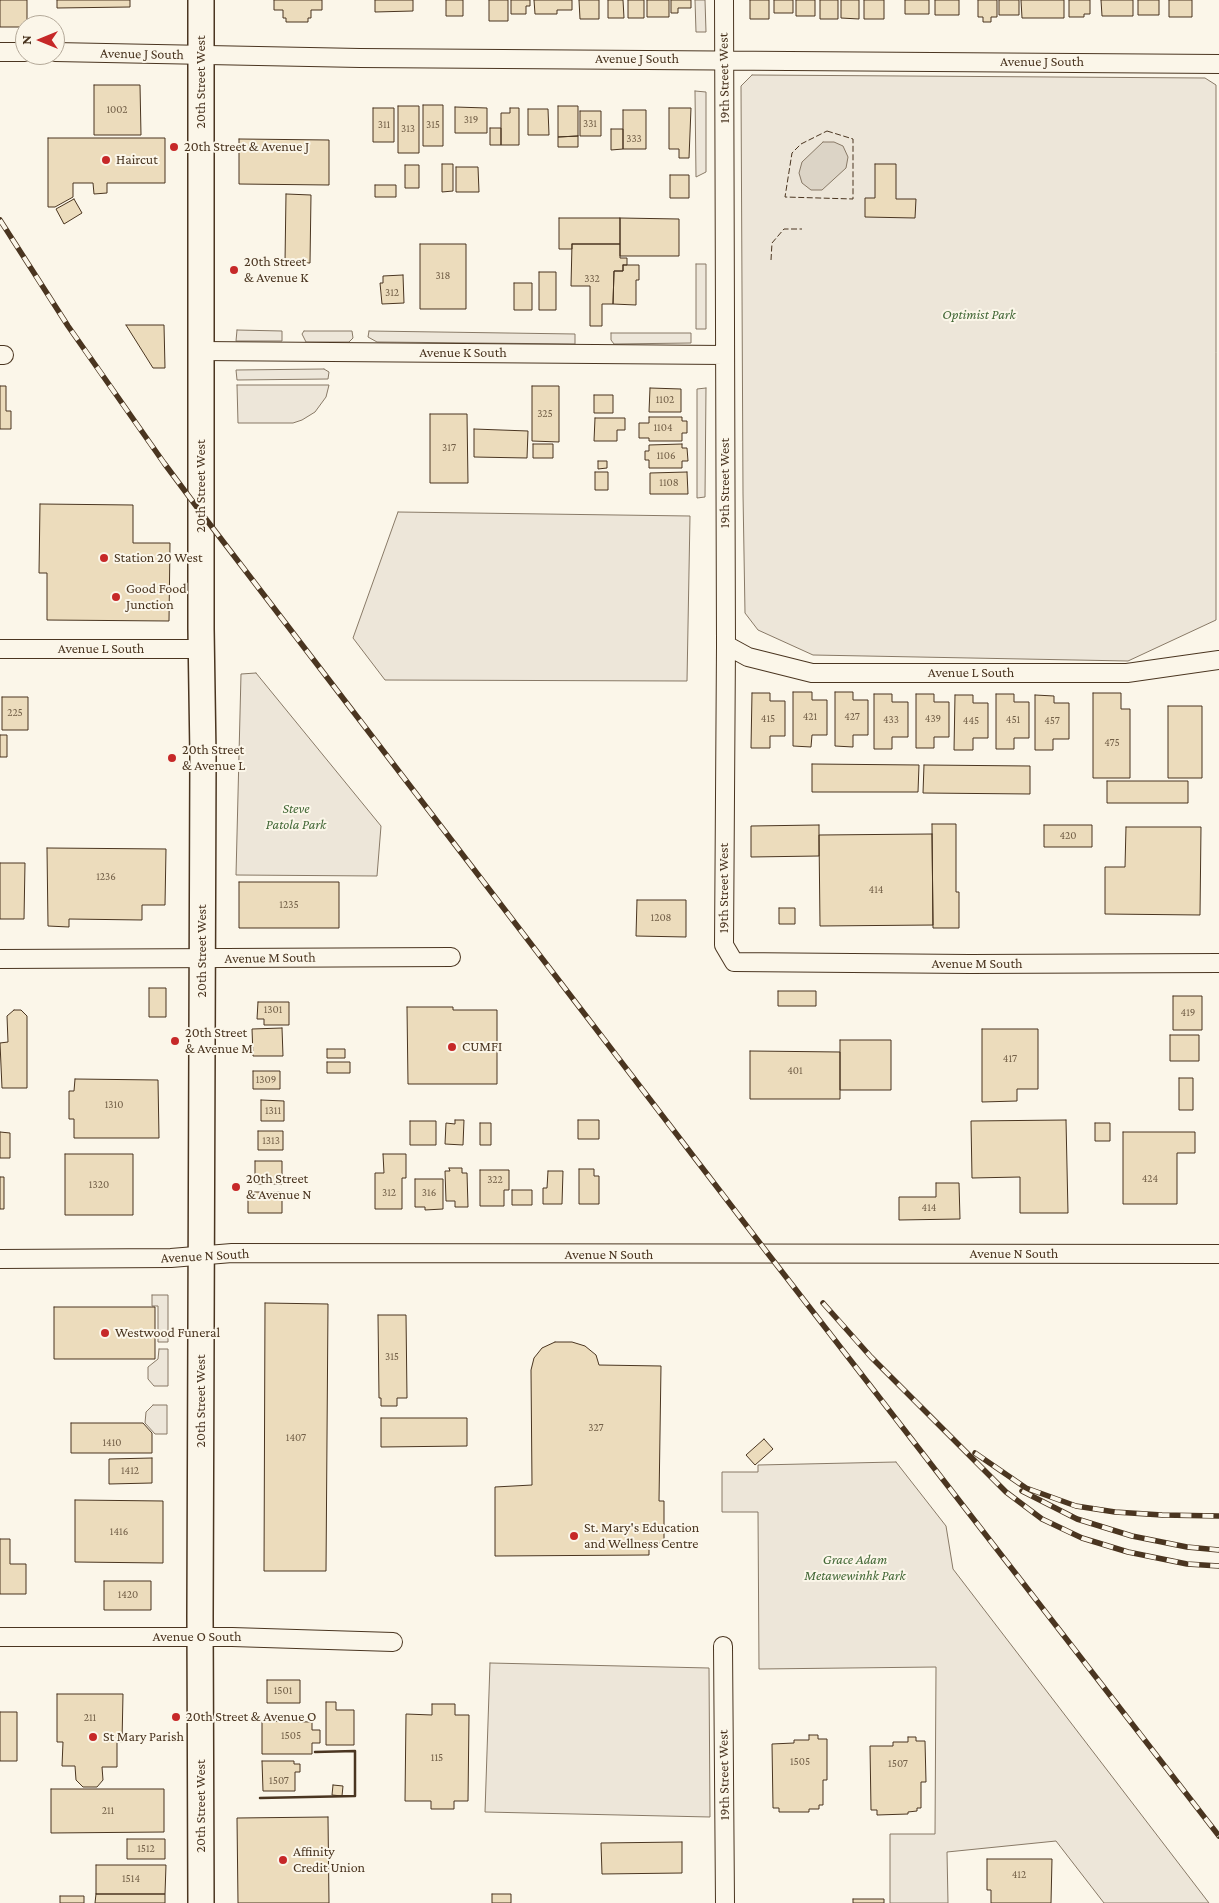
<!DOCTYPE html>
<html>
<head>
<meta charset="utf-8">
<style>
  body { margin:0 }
  #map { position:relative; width:1219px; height:1903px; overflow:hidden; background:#fbf6e9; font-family:"Crimson Pro",serif }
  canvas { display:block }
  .north { position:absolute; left:15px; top:15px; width:50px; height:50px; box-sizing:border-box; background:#fbf6e9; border:1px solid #b4a999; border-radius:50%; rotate:270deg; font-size:14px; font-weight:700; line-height:20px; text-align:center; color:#4a3520 }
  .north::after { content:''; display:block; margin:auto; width:18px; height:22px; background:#c62828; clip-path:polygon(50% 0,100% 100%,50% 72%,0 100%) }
</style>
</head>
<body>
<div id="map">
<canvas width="1219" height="1903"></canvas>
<div class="north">N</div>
</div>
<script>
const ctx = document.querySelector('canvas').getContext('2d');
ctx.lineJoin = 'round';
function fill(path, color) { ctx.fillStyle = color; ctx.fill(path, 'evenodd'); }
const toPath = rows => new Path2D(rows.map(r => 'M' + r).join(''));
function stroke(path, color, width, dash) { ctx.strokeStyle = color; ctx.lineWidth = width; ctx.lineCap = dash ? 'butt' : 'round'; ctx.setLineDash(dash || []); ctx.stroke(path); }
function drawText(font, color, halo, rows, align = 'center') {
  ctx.font = font + ' "Crimson Pro",serif'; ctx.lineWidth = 4; ctx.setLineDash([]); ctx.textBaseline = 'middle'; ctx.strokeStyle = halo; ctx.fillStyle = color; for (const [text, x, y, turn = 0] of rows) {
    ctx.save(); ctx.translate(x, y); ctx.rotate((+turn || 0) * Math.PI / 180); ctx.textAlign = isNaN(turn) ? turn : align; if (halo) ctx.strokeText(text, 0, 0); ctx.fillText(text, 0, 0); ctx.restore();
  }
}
const green = toPath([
  [695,0,705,0,706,32,696,32,695,0],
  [752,75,1205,78,1216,85,1216,620,1128,661,813,655,758,630,745,613,743,494,741,86,752,75],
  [695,91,706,92,706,172,696,177,695,91],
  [696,264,706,264,706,329,696,329,696,264],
  [237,330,282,331,282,341,236,341,237,330],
  [304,331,352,331,353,338,349,342,306,342,302,334,304,331],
  [369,331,575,334,575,344,377,342,368,337,369,331],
  [611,333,691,333,691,343,614,344,611,340,611,333],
  [324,369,329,372,328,379,237,380,236,370,324,369],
  [237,385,329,385,326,397,315,412,302,420,293,423,238,423,237,385],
  [706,388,705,497,697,498,697,389,706,388],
  [398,512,690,516,687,681,385,680,353,638,398,512],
  [256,673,381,826,377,876,236,875,241,674,256,673],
  [152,1295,168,1295,168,1342,158,1342,158,1306,152,1306,152,1295],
  [159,1349,168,1349,168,1386,154,1386,148,1379,148,1367,158,1359,159,1349],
  [153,1405,167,1405,167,1434,155,1434,145,1423,146,1412,153,1405],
  [896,1462,946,1526,953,1569,1209,1903,1104,1903,1056,1841,947,1852,948,1903,890,1903,890,1834,935,1834,936,1667,759,1669,758,1512,722,1512,722,1472,758,1472,758,1465,896,1462],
  [490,1663,709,1668,710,1817,485,1812,490,1663]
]);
fill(green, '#ede6d9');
stroke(green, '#887966', 1);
const water = toPath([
  [823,142,834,142,843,146,848,157,846,168,822,190,811,190,802,183,799,173,802,162,823,142]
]);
fill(water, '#dcd4c6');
stroke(water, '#887966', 1);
const building = toPath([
  [0,0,27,0,27,25,25,25,25,27,0,27,0,0],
  [57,0,130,0,130,7,57,8,57,0],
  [274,0,322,0,322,10,311,10,311,18,308,18,308,22,286,22,286,18,283,18,283,10,274,10,274,0],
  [375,0,413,0,413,11,375,12,375,0],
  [446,0,463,0,463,16,446,16,446,0],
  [489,0,508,0,508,21,489,21,489,0],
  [511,0,530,0,530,6,526,6,526,14,511,14,511,0],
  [534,0,572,0,572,10,557,10,557,14,535,14,534,0],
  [579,0,599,0,599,19,580,19,579,0],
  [608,0,623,0,624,18,608,18,608,0],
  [628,0,644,0,644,18,628,18,628,0],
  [647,0,669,0,669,17,647,17,647,0],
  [671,0,691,0,691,8,678,8,678,13,671,13,671,0],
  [750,0,769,0,769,19,750,19,750,0],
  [774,0,793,0,793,13,774,13,774,0],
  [796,0,815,0,815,16,796,16,796,0],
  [820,0,838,0,838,19,820,19,820,0],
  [841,0,859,0,859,19,841,18,841,0],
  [864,0,884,0,884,19,864,19,864,0],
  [905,0,929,0,929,14,905,14,905,0],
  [935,0,959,0,959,15,935,15,935,0],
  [978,0,997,0,997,17,991,17,991,22,983,22,983,17,978,17,978,0],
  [999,0,1019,0,1019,15,999,15,999,0],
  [1021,0,1064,0,1064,18,1022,18,1021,0],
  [1069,0,1090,0,1090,14,1084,14,1084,17,1069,17,1069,0],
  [1101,0,1133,0,1133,16,1102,16,1101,0],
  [1138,0,1159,0,1159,15,1138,15,1138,0],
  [1169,0,1192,0,1192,17,1169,17,1169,0],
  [94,85,140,85,141,135,94,135,94,85],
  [423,105,443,105,443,146,423,146,423,105],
  [398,106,419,106,419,153,398,153,398,106],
  [558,106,578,106,578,136,558,137,558,106],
  [455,107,487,108,487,133,455,133,455,107],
  [373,108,394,108,394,142,373,142,373,108],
  [510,108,519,108,519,145,501,145,501,113,510,113,510,108],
  [669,108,691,108,689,158,679,158,679,149,669,149,669,108],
  [528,109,548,109,549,135,528,135,528,109],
  [623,110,646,110,646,149,623,149,623,110],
  [580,111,601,111,601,136,580,136,580,111],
  [490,128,501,128,501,145,490,145,490,128],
  [611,129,623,129,623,149,611,150,611,129],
  [578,136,578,147,558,147,558,137,578,136],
  [48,138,165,138,165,183,107,183,107,193,94,194,93,183,73,183,73,197,55,207,48,207,48,138],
  [239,139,329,140,329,185,239,184,239,139],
  [442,164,453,164,453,191,442,192,442,164],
  [875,164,896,164,896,199,916,199,915,218,865,217,865,198,875,198,875,164],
  [405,165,419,165,419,188,405,188,405,165],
  [456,167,478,167,479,192,456,192,456,167],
  [670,175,689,175,689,198,670,198,670,175],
  [375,185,396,185,396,197,375,197,375,185],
  [286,194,311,195,310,263,285,262,286,194],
  [74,199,82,213,64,224,56,209,74,199],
  [559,218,620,218,620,244,572,244,572,249,559,249,559,218],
  [620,218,679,219,679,256,620,256,620,218],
  [420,244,466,244,466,309,420,309,420,244],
  [572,244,620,244,620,258,627,258,627,265,623,265,623,271,614,271,613,304,602,304,602,326,590,326,590,286,571,286,572,244],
  [623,265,639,265,639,280,636,280,636,305,613,304,614,271,623,271,623,265],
  [539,272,556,272,556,310,539,310,539,272],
  [403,275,404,303,382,304,380,283,383,283,383,276,403,275],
  [514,283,532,283,532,310,514,310,514,283],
  [126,325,164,325,165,368,153,368,126,325],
  [0,386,6,386,6,411,11,411,11,429,0,429,0,386],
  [532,386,559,386,559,442,532,441,532,386],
  [650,388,681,389,681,412,649,412,650,388],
  [594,395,613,395,613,413,594,413,594,395],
  [430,414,467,414,468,483,430,483,430,414],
  [649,417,682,417,682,421,687,421,687,433,682,433,682,441,649,441,649,438,639,438,639,423,649,423,649,417],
  [595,418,625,418,625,430,617,430,617,441,594,441,595,418],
  [474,429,528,431,527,458,474,457,474,429],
  [533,444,553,444,553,458,533,458,533,444],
  [682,444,682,448,687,448,688,461,682,461,682,468,649,468,649,460,645,460,645,451,649,451,649,445,682,444],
  [598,461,607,461,607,468,598,469,598,461],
  [595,472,608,472,608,490,595,490,595,472],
  [687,472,688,494,650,494,650,473,687,472],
  [40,504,133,505,133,543,170,543,169,621,47,620,47,573,39,573,40,504],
  [793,692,812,692,812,700,827,700,827,735,812,735,811,747,793,746,793,692],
  [835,692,853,692,853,700,868,700,868,735,853,735,853,747,835,746,835,692],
  [752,693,770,693,770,701,785,701,785,736,770,736,770,748,751,748,752,693],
  [1093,693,1121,693,1121,709,1130,709,1130,778,1093,778,1093,693],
  [874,694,892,694,892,702,908,702,908,737,892,737,892,749,874,749,874,694],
  [916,694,934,694,934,702,949,702,949,737,934,737,934,748,916,748,916,694],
  [996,694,1014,694,1014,702,1029,702,1029,738,1014,738,1014,749,996,749,996,694],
  [955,695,973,695,973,703,988,703,988,738,973,738,973,750,954,750,955,695],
  [1035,695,1054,696,1054,703,1069,703,1069,739,1053,739,1053,750,1035,750,1035,695],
  [2,697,28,697,28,730,2,730,2,697],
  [1168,706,1202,706,1202,778,1168,778,1168,706],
  [0,735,7,735,7,757,0,757,0,735],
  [812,764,919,765,918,792,812,792,812,764],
  [924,765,1030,766,1030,794,923,793,924,765],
  [1107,781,1188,781,1188,803,1107,803,1107,781],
  [932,824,956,824,956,892,959,892,959,928,933,928,932,824],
  [819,825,819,856,751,857,751,826,819,825],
  [1044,825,1092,825,1092,847,1044,847,1044,825],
  [1126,827,1201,827,1200,915,1105,914,1105,867,1125,867,1126,827],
  [932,834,933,925,820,926,819,835,932,834],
  [47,848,166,849,165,905,142,905,142,920,69,919,69,927,48,926,47,848],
  [0,863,25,863,24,919,0,919,0,863],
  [239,882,339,882,339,928,239,928,239,882],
  [637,900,686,900,686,937,636,936,637,900],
  [779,908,795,908,795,924,779,924,779,908],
  [149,988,166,988,166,1017,149,1017,149,988],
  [778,991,816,991,816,1006,778,1006,778,991],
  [1173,996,1202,996,1202,1030,1173,1030,1173,996],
  [258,1002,289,1002,289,1025,264,1025,264,1019,257,1019,258,1002],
  [407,1007,453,1007,453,1010,497,1010,497,1084,408,1084,407,1007],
  [14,1010,21,1010,27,1016,27,1088,2,1088,0,1043,8,1042,7,1016,14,1010],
  [282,1028,283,1056,253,1056,252,1029,282,1028],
  [982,1029,1038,1029,1038,1089,1017,1089,1017,1101,982,1102,982,1029],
  [1170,1035,1199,1035,1199,1061,1170,1061,1170,1035],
  [840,1040,891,1040,891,1090,840,1090,840,1040],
  [327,1049,345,1049,345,1058,327,1058,327,1049],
  [750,1051,840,1052,840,1099,750,1099,750,1051],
  [327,1062,350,1062,350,1073,327,1073,327,1062],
  [253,1071,280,1071,280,1089,253,1089,253,1071],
  [1179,1078,1193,1078,1193,1110,1179,1110,1179,1078],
  [75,1079,158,1080,159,1138,74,1138,74,1119,69,1119,69,1091,74,1091,75,1079],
  [261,1100,284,1101,284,1121,261,1121,261,1100],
  [455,1120,464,1120,463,1145,445,1144,446,1123,455,1124,455,1120],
  [578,1120,599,1120,599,1139,578,1139,578,1120],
  [1066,1120,1068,1213,1020,1213,1020,1177,972,1178,971,1121,1066,1120],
  [410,1121,436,1121,436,1145,410,1145,410,1121],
  [480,1123,491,1123,491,1145,480,1145,480,1123],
  [1095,1123,1110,1123,1110,1141,1095,1141,1095,1123],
  [258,1131,283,1131,283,1150,258,1150,258,1131],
  [0,1132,10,1133,10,1158,0,1158,0,1132],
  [1123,1132,1195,1132,1195,1153,1177,1153,1177,1204,1123,1204,1123,1132],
  [65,1154,133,1154,133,1215,65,1215,65,1154],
  [383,1154,406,1154,406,1178,402,1178,402,1209,375,1209,375,1173,384,1173,383,1154],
  [255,1161,282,1161,282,1184,255,1184,255,1161],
  [449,1168,462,1168,462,1173,467,1173,468,1207,455,1207,455,1201,446,1201,445,1171,450,1171,449,1168],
  [579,1169,594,1169,594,1176,599,1176,599,1204,579,1204,579,1169],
  [480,1170,509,1170,509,1190,504,1190,504,1206,480,1206,480,1170],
  [548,1171,563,1171,562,1204,543,1204,543,1188,547,1188,548,1171],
  [0,1177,4,1177,4,1209,0,1209,0,1177],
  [415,1179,443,1179,443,1209,425,1210,425,1207,415,1207,415,1179],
  [936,1183,959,1183,960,1219,899,1220,899,1197,936,1197,936,1183],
  [512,1190,532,1190,532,1205,512,1205,512,1190],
  [248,1192,282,1192,282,1213,248,1213,248,1192],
  [265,1303,328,1304,326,1571,264,1571,265,1303],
  [54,1307,155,1307,155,1359,54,1359,54,1307],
  [378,1315,406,1315,407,1398,397,1398,397,1406,381,1406,381,1398,379,1398,378,1315],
  [555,1342,572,1342,585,1346,596,1355,599,1365,661,1366,659,1501,664,1501,664,1543,649,1543,649,1555,495,1556,495,1487,532,1485,531,1370,534,1358,542,1348,555,1342],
  [381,1418,467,1418,467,1446,381,1447,381,1418],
  [71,1423,143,1423,152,1433,152,1453,71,1453,71,1423],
  [764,1439,773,1449,755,1465,746,1455,764,1439],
  [152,1458,152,1483,109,1484,109,1459,152,1458],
  [75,1500,163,1501,163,1563,75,1562,75,1500],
  [0,1539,10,1539,10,1564,26,1564,26,1594,0,1594,0,1539],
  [104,1581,151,1581,151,1610,104,1610,104,1581],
  [267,1680,300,1680,300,1703,267,1703,267,1680],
  [57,1694,123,1694,122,1742,117,1742,117,1767,102,1767,103,1780,97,1787,83,1787,76,1780,75,1766,62,1766,63,1742,57,1742,57,1694],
  [326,1702,336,1702,336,1710,354,1710,354,1745,326,1745,326,1702],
  [432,1704,455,1704,455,1715,469,1715,468,1801,454,1801,454,1809,431,1809,431,1801,405,1801,406,1714,432,1715,432,1704],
  [0,1712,17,1712,17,1761,0,1761,0,1712],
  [262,1721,312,1722,312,1730,320,1730,320,1743,312,1743,312,1754,262,1754,262,1721],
  [809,1735,818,1735,818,1739,827,1739,827,1780,823,1780,823,1805,819,1805,819,1809,809,1809,809,1812,779,1812,779,1808,773,1808,772,1744,794,1743,794,1740,809,1740,809,1735],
  [908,1737,916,1737,916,1741,925,1741,926,1782,921,1782,921,1808,917,1808,917,1811,908,1812,908,1814,877,1815,877,1810,871,1810,870,1746,893,1746,893,1742,908,1742,908,1737],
  [262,1761,294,1761,294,1764,300,1764,300,1772,295,1772,295,1791,263,1791,262,1761],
  [333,1785,343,1786,342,1796,332,1795,333,1785],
  [51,1789,164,1789,164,1832,51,1833,51,1789],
  [328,1817,329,1903,238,1903,237,1818,328,1817],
  [127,1839,165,1839,165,1859,127,1859,127,1839],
  [682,1842,682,1873,602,1874,601,1843,682,1842],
  [987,1859,1052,1859,1051,1903,991,1903,991,1890,987,1890,987,1859],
  [96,1865,166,1865,165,1894,96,1894,96,1865],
  [96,1894,165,1894,165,1903,95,1903,96,1894],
  [492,1894,511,1894,511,1903,492,1903,492,1894],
  [60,1896,84,1896,84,1903,60,1903,60,1896],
  [853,1899,884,1899,884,1903,853,1903,853,1899]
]);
fill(building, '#ecdcbc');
stroke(building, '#4a3520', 1);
const street = toPath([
  [724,0,726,645,724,945,734,962,970,964,1219,963],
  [0,52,25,52],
  [55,52,360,58,1219,64],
  [201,351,725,355],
  [0,355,4,355],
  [726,645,748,657,812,673,1127,673,1219,660],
  [0,649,201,649],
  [0,959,451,957],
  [0,1259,171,1258,232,1253,1219,1254],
  [0,1637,232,1637,393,1642],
  [723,1646,725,1903]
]);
const secondary = toPath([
  [201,0,201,629,203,756,200,1615,201,1903]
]);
stroke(street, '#4a3520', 20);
stroke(secondary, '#4a3520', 28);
stroke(street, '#fbf6e9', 18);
stroke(secondary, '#fbf6e9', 25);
const rail = toPath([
  [0,220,68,326,164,463,202,514,769,1255,1219,1836],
  [823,1303,871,1357,1006,1492,1042,1519,1082,1538,1128,1552,1187,1564,1219,1566],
  [975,1453,1026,1488,1076,1506,1115,1512,1162,1515,1219,1516],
  [1022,1491,1077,1519,1132,1536,1187,1547,1219,1550]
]);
stroke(rail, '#4a3520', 5.5);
stroke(rail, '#fbf6e9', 4, [11]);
stroke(toPath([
  [827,131,853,139,853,199,785,197,792,153,801,144,827,131],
  [771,260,772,243,784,229,802,229]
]), '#4a3520', 1, [6, 2.5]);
stroke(toPath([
  [260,1798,355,1796,355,1751,315,1752]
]), '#4a3520', 2.5);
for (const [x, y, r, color] of [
  [174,147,5,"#c62828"],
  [106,160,5,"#c62828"],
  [234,270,5,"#c62828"],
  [104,558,5,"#c62828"],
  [116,597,5,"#c62828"],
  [172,758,5,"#c62828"],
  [175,1041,5,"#c62828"],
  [452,1047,5,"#c62828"],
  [236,1187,5,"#c62828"],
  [105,1333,5,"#c62828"],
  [574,1536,5,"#c62828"],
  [176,1717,5,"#c62828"],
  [93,1737,5,"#c62828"],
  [283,1860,5,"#c62828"]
]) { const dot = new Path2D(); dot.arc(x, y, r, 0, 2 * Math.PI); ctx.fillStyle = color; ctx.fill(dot); stroke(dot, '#fbf6e9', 2); }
drawText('11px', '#725f47', null, [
  ["1002",117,110],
  ["319",471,120],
  ["331",590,124],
  ["311",384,125],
  ["315",433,125],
  ["313",408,129],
  ["333",634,139],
  ["318",443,276],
  ["332",592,279],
  ["312",392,293],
  ["1102",665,400],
  ["325",545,414],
  ["1104",663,428],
  ["317",449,448],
  ["1106",666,456],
  ["1108",669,483],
  ["225",15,713],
  ["421",810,717],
  ["427",852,717],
  ["415",768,719],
  ["439",933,719],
  ["433",891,720],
  ["451",1013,720],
  ["445",971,721],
  ["457",1052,721],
  ["475",1112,743],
  ["420",1068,836],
  ["1236",106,877],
  ["414",876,890],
  ["1235",289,905],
  ["1208",661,918],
  ["1301",273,1010],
  ["419",1188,1013],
  ["417",1010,1059],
  ["401",795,1071],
  ["1309",266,1080],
  ["1310",114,1105],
  ["1311",273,1111],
  ["1313",271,1141],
  ["424",1150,1179],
  ["322",495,1180],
  ["1320",99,1185],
  ["312",389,1193],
  ["316",429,1193],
  ["414",929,1208],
  ["315",392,1357],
  ["327",596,1428],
  ["1407",296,1438],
  ["1410",112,1443],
  ["1412",130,1471],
  ["1416",119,1532],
  ["1420",128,1595],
  ["1501",283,1691],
  ["211",90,1718],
  ["1505",291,1736],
  ["115",437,1758],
  ["1505",800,1762],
  ["1507",898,1764],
  ["1507",279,1781],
  ["211",108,1811],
  ["1512",146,1849],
  ["412",1019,1875],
  ["1514",131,1879]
]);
drawText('14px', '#4a3520', '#fbf6e9', [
  ["Avenue J South",142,54,1],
  ["Avenue J South",637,59],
  ["Avenue J South",1042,62],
  ["19th Street West",724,78,-91],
  ["20th Street West",201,82,-90],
  ["Avenue K South",463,353],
  ["19th Street West",725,483,-90],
  ["20th Street West",201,486,-90],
  ["Avenue L South",101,649],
  ["Avenue L South",971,673],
  ["19th Street West",724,888,-90],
  ["20th Street West",202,951,-90],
  ["Avenue M South",270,958,-1],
  ["Avenue M South",977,964],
  ["Avenue N South",1014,1254],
  ["Avenue N South",609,1255],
  ["Avenue N South",205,1256,-3],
  ["20th Street West",201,1401,-90],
  ["Avenue O South",197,1637],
  ["19th Street West",724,1775,-91],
  ["20th Street West",201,1806,-90]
]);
drawText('14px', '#4a3520', '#fbf6e9', [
  ["20th Street & Avenue J",184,147],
  ["Haircut",116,160],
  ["20th Street",244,262],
  ["& Avenue K",244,278],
  ["Station 20 West",114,558],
  ["Good Food",126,589],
  ["Junction",126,605],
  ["20th Street",182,750],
  ["& Avenue L",182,766],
  ["20th Street",185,1033],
  ["& Avenue M",185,1049],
  ["CUMFI",462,1047],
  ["20th Street",246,1179],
  ["& Avenue N",246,1195],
  ["Westwood Funeral",115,1333],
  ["St. Mary's Education",584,1528],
  ["and Wellness Centre",584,1544],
  ["20th Street & Avenue O",186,1717],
  ["St Mary Parish",103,1737],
  ["Affinity",293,1852],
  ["Credit Union",293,1868]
], 'left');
drawText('italic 14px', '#436837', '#fbf6e9', [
  ["Optimist Park",979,315],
  ["Steve",296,809],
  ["Patola Park",296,825],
  ["Grace Adam",855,1560],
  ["Metawewinhk Park",855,1576]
]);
</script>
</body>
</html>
